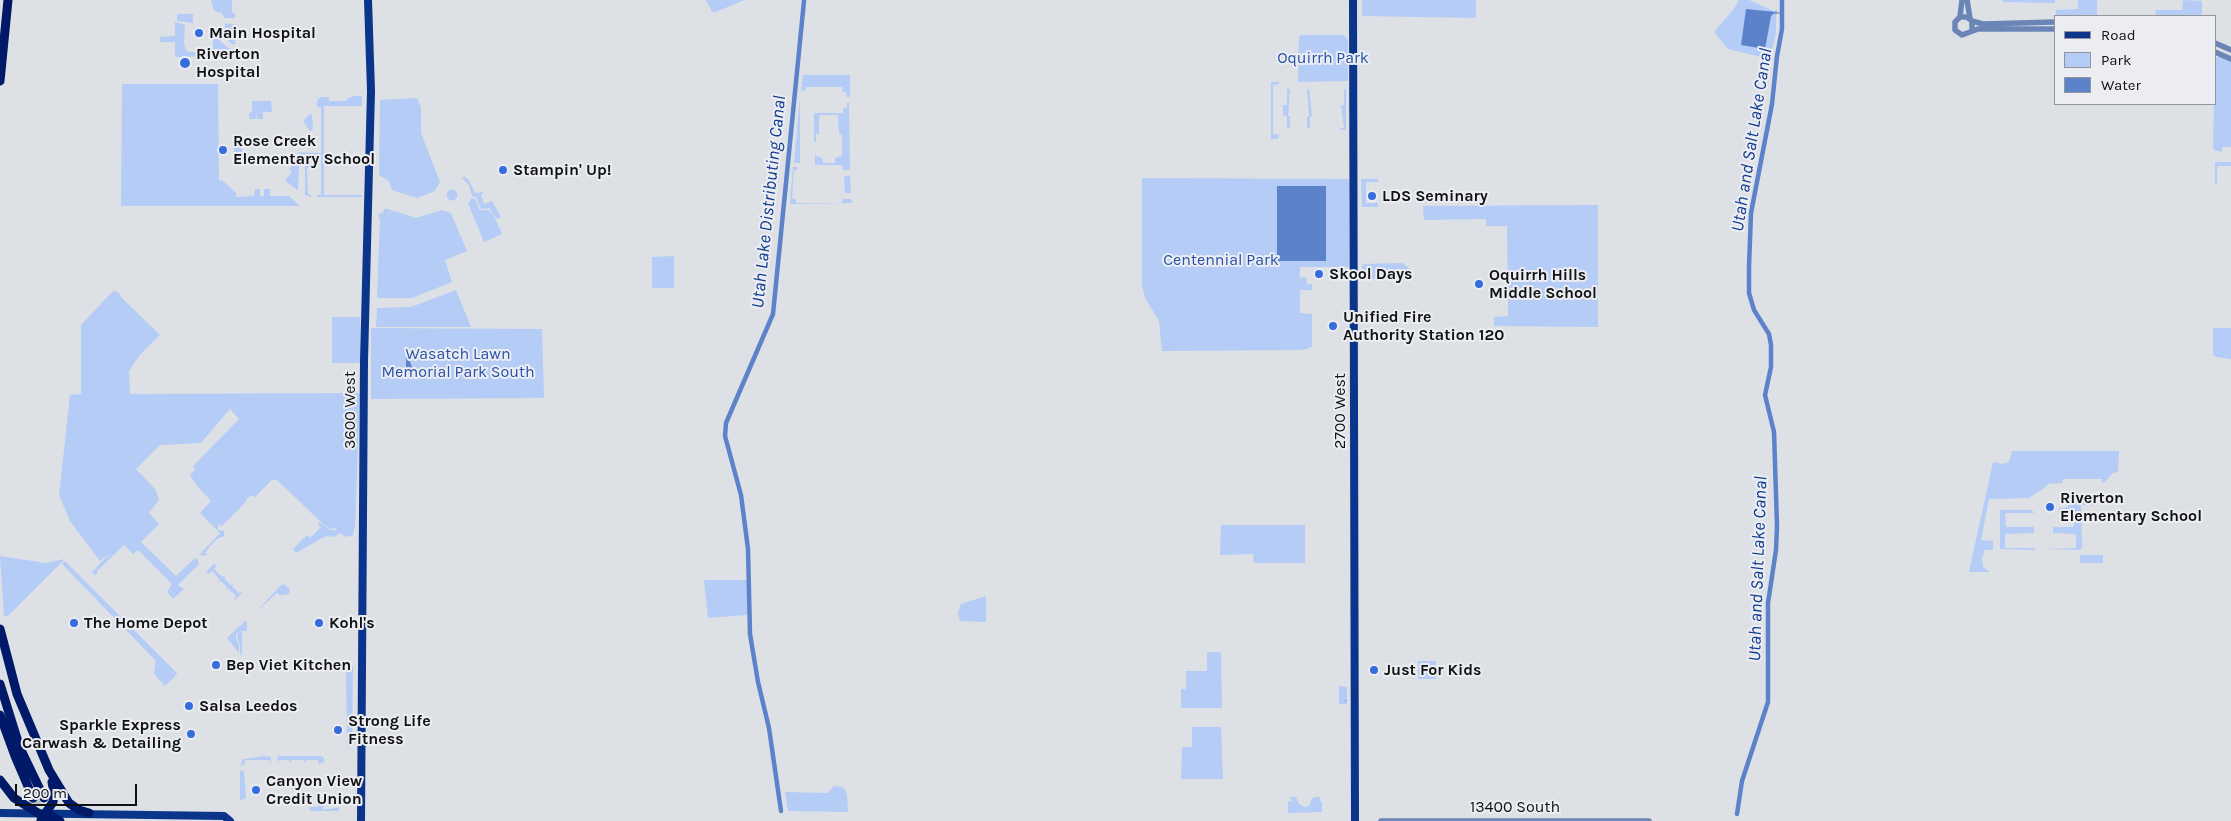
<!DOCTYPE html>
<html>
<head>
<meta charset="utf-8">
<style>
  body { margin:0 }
  #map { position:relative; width:2231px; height:821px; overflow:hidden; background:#dde0e5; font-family:Karla,sans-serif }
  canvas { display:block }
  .legend { position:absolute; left:2054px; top:15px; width:162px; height:90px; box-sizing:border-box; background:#ebedf2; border:1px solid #939598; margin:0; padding:6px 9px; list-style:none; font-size:15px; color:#101112 }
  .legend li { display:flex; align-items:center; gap:10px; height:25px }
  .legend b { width:25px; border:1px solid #939598 }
  .scale { position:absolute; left:15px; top:784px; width:122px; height:22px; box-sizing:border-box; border:2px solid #101112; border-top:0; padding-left:6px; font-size:15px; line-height:18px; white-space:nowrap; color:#101112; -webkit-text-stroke:4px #ebedf2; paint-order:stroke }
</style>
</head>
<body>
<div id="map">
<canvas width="2231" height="821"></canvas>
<ul class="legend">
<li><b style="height:6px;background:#0a358b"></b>Road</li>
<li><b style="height:14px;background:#b5ccf6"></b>Park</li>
<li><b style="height:14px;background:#5c82ca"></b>Water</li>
</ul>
<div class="scale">200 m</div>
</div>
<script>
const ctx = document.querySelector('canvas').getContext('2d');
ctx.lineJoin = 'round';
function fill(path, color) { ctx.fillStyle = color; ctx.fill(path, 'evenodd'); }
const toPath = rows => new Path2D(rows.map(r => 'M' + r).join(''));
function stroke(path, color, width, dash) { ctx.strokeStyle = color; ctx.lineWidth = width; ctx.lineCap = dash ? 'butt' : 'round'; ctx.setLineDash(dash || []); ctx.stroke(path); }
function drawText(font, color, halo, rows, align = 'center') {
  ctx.font = font + ' Karla,sans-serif'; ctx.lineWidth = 4; ctx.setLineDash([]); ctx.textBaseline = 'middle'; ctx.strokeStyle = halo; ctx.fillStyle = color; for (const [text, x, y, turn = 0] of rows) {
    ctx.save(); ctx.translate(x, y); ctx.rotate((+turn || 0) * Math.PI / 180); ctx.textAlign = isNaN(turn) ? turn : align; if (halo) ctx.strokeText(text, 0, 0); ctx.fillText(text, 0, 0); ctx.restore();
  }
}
fill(toPath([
  [211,0,232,0,232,13,235,13,235,18,224,18,222,13,214,11],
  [706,0,744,0,716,12,712,12],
  [1362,0,1476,0,1476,18,1362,16],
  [1739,0,1749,0,1776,12,1776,33,1770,59,1728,49,1714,32,1733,10],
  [2003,0,2055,0,2055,3,2003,2],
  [2078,0,2097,0,2097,16,2056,16,2056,10,2078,9],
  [2183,0,2202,1,2202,16,2155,16,2156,10,2182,10],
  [177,14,193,14,193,23,177,21],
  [175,22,185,25,184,43,186,50,189,52,213,52,213,31,217,31,217,38,228,48,236,49,235,55,177,57,175,56,175,42,160,42,160,37,175,36],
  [225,23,236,25,235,44,231,44,224,35],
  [1301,35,1344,35,1348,40,1348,81,1298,82,1299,37],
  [2219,56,2231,61,2231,147,2222,147,2222,152,2214,150,2213,147,2215,59],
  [803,75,850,75,850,97,847,97,846,92,843,92,842,87,806,87,806,90,801,91],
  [1271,82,1279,82,1279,84,1273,85,1273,134,1279,135,1278,139,1271,139],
  [122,84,218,84,219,180,223,181,236,193,236,197,254,196,255,189,260,189,260,196,264,196,264,189,270,189,270,196,289,196,300,206,121,206],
  [1287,89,1290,89,1288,116,1290,116,1290,128,1307,128,1307,117,1309,116,1307,89,1309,89,1312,116,1310,117,1310,128,1287,128,1287,116,1283,115,1283,105,1287,105],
  [1344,89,1346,89,1346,130,1341,130,1340,128,1344,128,1341,105,1344,105],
  [355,96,362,96,362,106,324,106,324,195,362,195,362,197,317,197,317,195,321,195,321,158,308,158,303,160,299,165,298,191,285,180,292,172,289,169,302,156,298,152,321,153,321,107,317,107,317,101,320,97,329,97,329,101,347,101,348,98],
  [417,98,421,107,421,133,440,182,435,191,417,198,392,190,389,181,379,175,380,100],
  [800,98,800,163,794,163],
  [252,101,271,101,272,112,263,112,263,119,257,119,256,112,256,119,249,119,249,113,252,112],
  [847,103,849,103,850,170,843,170,842,165,815,165,815,152,816,156,822,158,823,163,835,163,835,158,842,156,842,135,839,134,838,115,820,115,819,118,819,134,816,134,816,142,814,142,814,113,843,113,843,108,847,108],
  [310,114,312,115,313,129,310,131,303,121],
  [234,141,242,149,242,153,234,161],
  [2215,162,2231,162,2231,166,2217,166,2217,184,2215,184],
  [307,165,312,165,312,167,307,168,308,194,311,195,311,197,305,195,305,166],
  [793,167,797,167,797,170,794,170,792,198,796,200,796,203,842,203,842,199,851,199,852,203,790,204],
  [465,176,466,179,468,178,475,193,484,192,481,195,484,204,492,201,501,217,497,219,489,208,481,209,476,197,472,196,469,185,462,178],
  [844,176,850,176,851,193,845,193],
  [1142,178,1349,179,1349,267,1300,267,1300,281,1301,277,1306,277,1307,284,1312,284,1312,290,1300,290,1300,313,1312,314,1312,347,1303,350,1162,351,1159,321,1145,298,1142,285],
  [1361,179,1378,179,1378,182,1366,182,1366,203,1378,203,1378,207,1362,207],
  '446.5 195a5.5 5.5 0 1 1 11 0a5.5 5.5 0 1 1-11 0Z',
  [472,198,475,199,480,210,488,210,493,214,502,234,484,242,468,203],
  [1598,205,1598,327,1494,326,1494,317,1508,316,1507,226,1486,226,1486,219,1424,220,1423,206],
  [384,209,390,209,389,216,391,210,416,218,442,210,451,213,467,251,445,260,452,282,412,298,377,298,380,221,378,215,383,212],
  [674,256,674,288,652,288,652,257],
  [1402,263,1409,268,1407,272,1410,276,1404,280,1362,278,1362,265,1365,264],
  [456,290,471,327,376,327,377,308,411,307],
  [113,291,118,292,122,298,160,335,139,356,129,371,130,394,360,393,355,527,353,535,346,537,340,533,334,537,326,536,296,553,293,549,307,535,310,538,321,527,318,524,319,522,331,530,336,530,337,528,331,529,323,524,277,480,272,480,255,497,253,495,247,498,245,503,222,526,218,524,218,530,224,531,224,536,217,539,210,546,205,553,208,555,202,556,200,554,220,533,200,513,211,501,198,487,190,475,195,469,193,466,239,419,230,409,201,443,160,445,136,469,156,490,159,500,149,513,159,524,141,542,176,576,195,558,198,560,199,564,178,585,184,589,173,599,167,592,172,584,138,550,133,554,124,545,97,571,97,574,95,575,92,572,110,553,100,561,70,521,59,495,70,395,81,394,81,325],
  [332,317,360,317,361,363,332,363],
  [371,328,542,329,544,398,371,399],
  [2213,328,2231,328,2231,359,2216,357,2213,355],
  [2012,451,2119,451,2118,472,2113,473,2105,482,2102,483,2102,479,2063,479,2062,483,2047,484,2047,486,2029,498,1989,499,1981,540,1993,541,1993,550,1984,550,1985,552,1982,557,1983,567,1990,572,1969,572,1993,462,2002,464,2009,462],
  [2062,495,2093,495,2093,505,2081,505,2082,548,2079,550,2045,549,2076,548,2076,534,2053,533,2053,527,2074,527,2073,513,2059,512,2059,508,2068,507,2068,501,2062,500],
  [2000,510,2032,510,2034,513,2005,513,2006,527,2034,527,2034,533,2005,534,2005,548,2035,548,2035,550,2000,549],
  [1221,525,1305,525,1305,563,1254,563,1253,554,1220,555],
  [2080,555,2103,555,2103,563,2080,563],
  [0,556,46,563,65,559,9,615,4,617],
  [65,561,175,671,171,675,176,671,177,673,172,680,172,679,165,686,154,674,156,661,62,564],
  [214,564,217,566,214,569,222,577,226,575,224,578,230,585,234,584,232,586,239,593,243,592,235,600,234,599,236,596,229,589,225,590,228,588,221,581,217,582,220,580,212,571,209,574,206,572],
  [704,580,747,580,747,615,708,618],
  [284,584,290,590,289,594,280,595,277,593,256,612,281,585],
  [986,596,986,622,960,621,958,613,961,604],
  [245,621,247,622,247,631,240,631,242,632,242,656,240,654,240,644,237,638,238,632,236,634,236,639,239,644,239,653,227,638],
  [1207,652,1221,652,1222,708,1181,708,1181,689,1186,689,1186,671,1207,671],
  [1418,661,1436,661,1436,679,1418,679],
  [346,666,353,666,352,746,347,746],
  [1339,686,1347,687,1347,704,1339,704],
  [1192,727,1221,727,1223,779,1181,779,1182,747,1192,747],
  [265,756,271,757,271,764,269,760,245,760,244,765,240,766,243,759],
  [279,756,321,756,324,758,324,762,318,764,318,760,306,760,305,763,304,760,292,760,290,763,289,760,279,760,278,763,277,759],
  [240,770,244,772,246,798,240,801],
  [834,786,843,787,847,794,848,812,788,811,785,792,828,793],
  [1290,797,1296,797,1299,804,1305,807,1309,806,1311,800,1314,797,1321,797,1319,801,1322,801,1322,812,1288,813,1288,801,1292,802],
  [319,804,324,804,323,810,339,807,339,811,310,811,310,807,318,807]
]), '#b5ccf6');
fill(toPath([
  [1746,9,1776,12,1771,16,1765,49,1741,45],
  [1277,186,1326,186,1326,261,1277,261],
  [412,349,413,349,412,355,408,356,414,373,410,376,406,372,406,359,408,354,412,352]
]), '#5c82ca');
stroke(toPath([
  [1776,11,1776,14],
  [1776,13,1782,13],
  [1345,701,1346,700]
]), '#5c82ca', 1);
stroke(toPath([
  [781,811,769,728,758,682,750,634,748,549,741,495,725,436,726,423,773,314,804,1],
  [1737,814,1742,781,1768,702,1768,603,1776,550,1777,526,1774,432,1765,395,1771,367,1771,345,1769,334,1754,310,1749,293,1749,266,1751,213,1772,104,1777,56,1782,29,1782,0]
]), '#5c82ca', 4.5);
stroke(toPath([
  [33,798,44,818]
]), '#bec1c5', 9, [9, 4.5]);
stroke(toPath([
  [1967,0,1970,18],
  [1960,17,1962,0],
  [1972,21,1983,24,2055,22],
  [1972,30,1972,21,1967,17,1960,17,1955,22,1955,30,1962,35,1978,29,2055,29],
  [2215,43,2231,50],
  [2215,52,2231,59],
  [1381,821,1649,821]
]), '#6b86b6', 5.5);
stroke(toPath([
  [1353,0,1355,821],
  [0,813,224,816,230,821],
  [361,821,364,361,371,91,368,0]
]), '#0a358b', 8);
stroke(toPath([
  [0,81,8,0],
  [0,629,17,694,49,770,69,803,79,810,89,813],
  [0,684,20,748,44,798],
  [0,715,15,756,33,798],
  [0,780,14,798,51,821],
  [47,813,60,821],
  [41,820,53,802,54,793,52,782]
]), '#001969', 9);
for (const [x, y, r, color] of [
  [199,33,5,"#356ddc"],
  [185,63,6,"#356ddc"],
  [223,150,5,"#356ddc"],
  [503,170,5,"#356ddc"],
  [1372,196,5,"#356ddc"],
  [1319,274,5,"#356ddc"],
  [1479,284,5,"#356ddc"],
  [1333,326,5,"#356ddc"],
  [2050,507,5,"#356ddc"],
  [74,623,5,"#356ddc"],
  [319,623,5,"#356ddc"],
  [216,665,5,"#356ddc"],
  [1374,670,5,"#356ddc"],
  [189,706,5,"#356ddc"],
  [338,730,5,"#356ddc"],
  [191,734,5,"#356ddc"],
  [256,790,5,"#356ddc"]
]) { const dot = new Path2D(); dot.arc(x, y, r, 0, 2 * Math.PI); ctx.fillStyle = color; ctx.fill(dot); stroke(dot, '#ebedf2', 2); }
drawText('bold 16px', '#101112', '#ebedf2', [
  ["Main Hospital",209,33],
  ["Riverton",196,54],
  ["Hospital",196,72],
  ["Rose Creek",233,141],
  ["Elementary School",233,159],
  ["Stampin' Up!",513,170],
  ["LDS Seminary",1382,196],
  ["Skool Days",1329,274],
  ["Oquirrh Hills",1489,275],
  ["Middle School",1489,293],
  ["Unified Fire",1343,317],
  ["Authority Station 120",1343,335],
  ["Riverton",2060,498],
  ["Elementary School",2060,516],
  ["The Home Depot",84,623],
  ["Kohl's",329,623],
  ["Bep Viet Kitchen",226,665],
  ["Just For Kids",1384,670],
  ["Salsa Leedos",199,706],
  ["Strong Life",348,721],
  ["Fitness",348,739],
  ["Sparkle Express",181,725,"right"],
  ["Carwash & Detailing",181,743,"right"],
  ["Canyon View",266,781],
  ["Credit Union",266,799]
], 'left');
drawText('16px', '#2651a7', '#ebedf2', [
  ["Oquirrh Park",1323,58],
  ["Centennial Park",1221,260],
  ["Wasatch Lawn",458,354],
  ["Memorial Park South",458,372]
]);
drawText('16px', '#101112', '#ebedf2', [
  ["3600 West",350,410,-90],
  ["2700 West",1340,411,-90],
  ["13400 South",1515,807]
]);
drawText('italic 18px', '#113b8f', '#ebedf2', [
  ["Utah and Salt Lake Canal",1752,140,-81],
  ["Utah Lake Distributing Canal",769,202,-84],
  ["Utah and Salt Lake Canal",1758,569,-88]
]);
</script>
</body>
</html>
